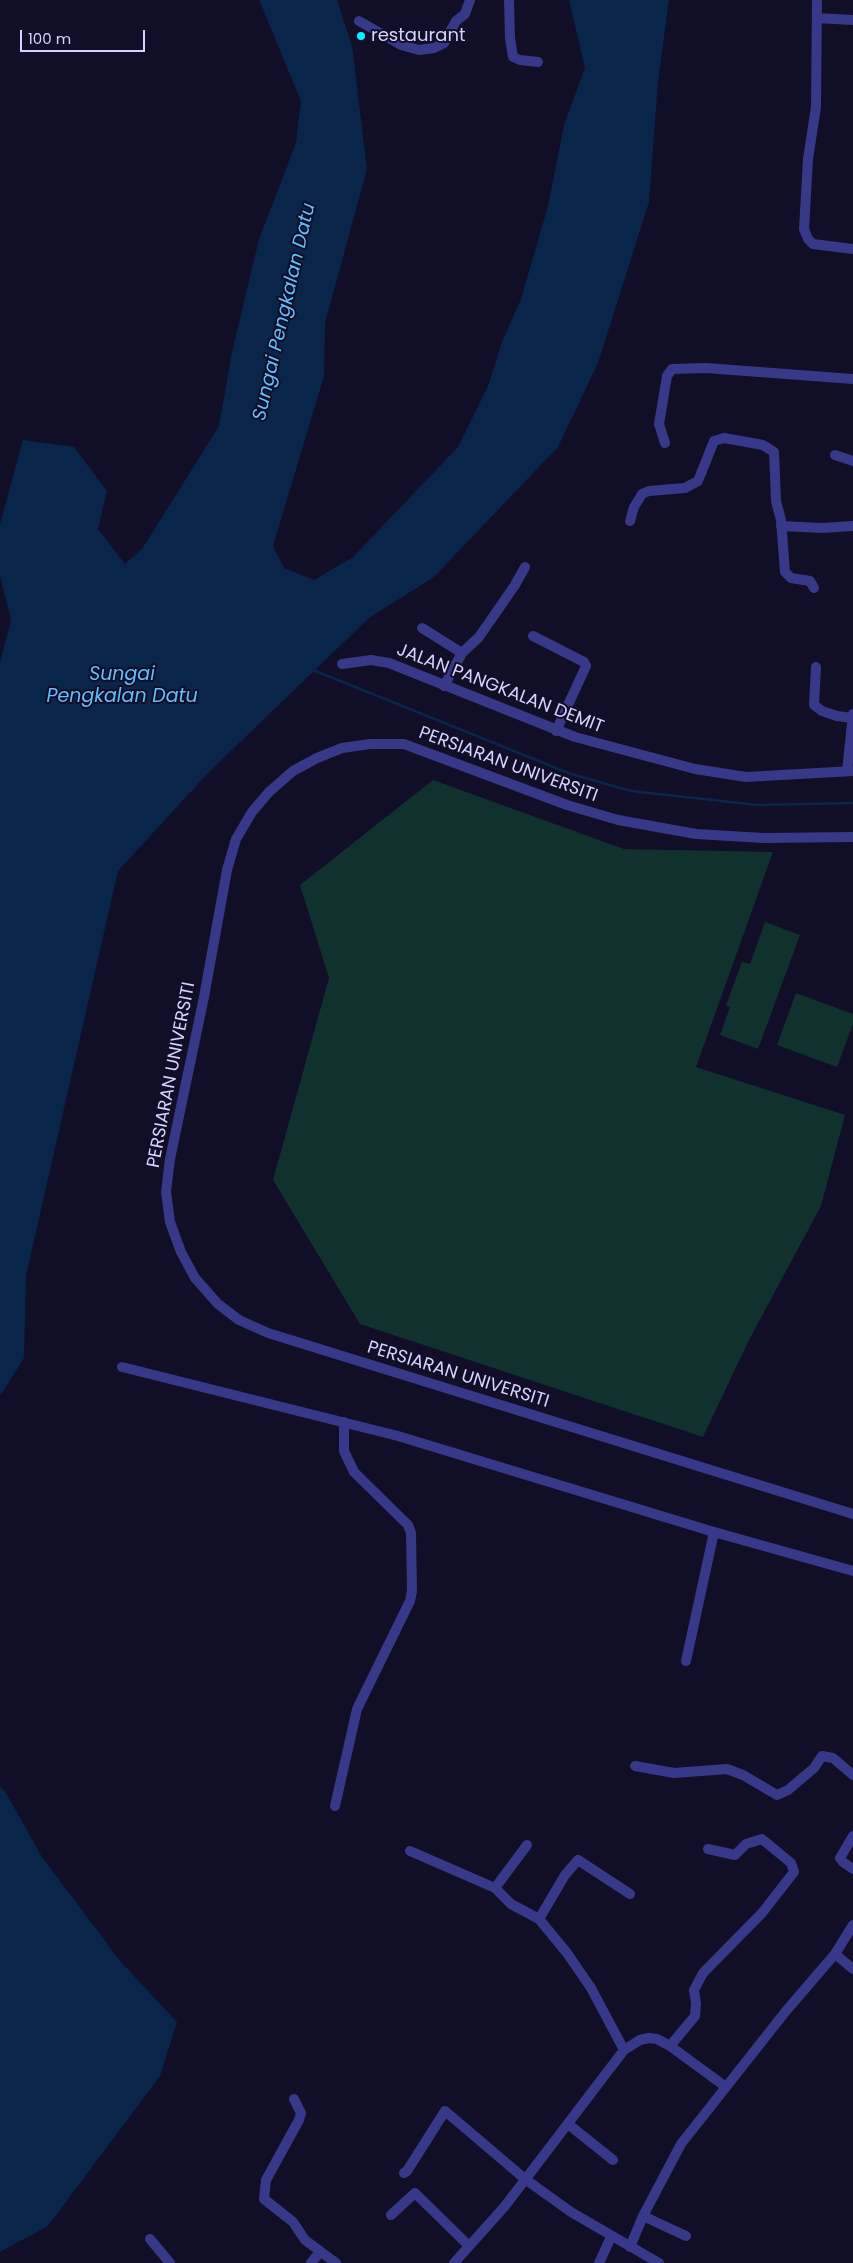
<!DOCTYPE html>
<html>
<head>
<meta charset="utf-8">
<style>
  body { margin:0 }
  #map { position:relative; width:853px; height:2263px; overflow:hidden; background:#110e27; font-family:Poppins,sans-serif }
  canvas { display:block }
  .scale { position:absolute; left:20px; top:30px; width:125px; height:22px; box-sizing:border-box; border:2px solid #d6d3ff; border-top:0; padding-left:6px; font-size:15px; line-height:18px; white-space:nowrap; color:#d6d3ff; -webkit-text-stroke:4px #110e27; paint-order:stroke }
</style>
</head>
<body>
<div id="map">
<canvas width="853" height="2263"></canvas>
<div class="scale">100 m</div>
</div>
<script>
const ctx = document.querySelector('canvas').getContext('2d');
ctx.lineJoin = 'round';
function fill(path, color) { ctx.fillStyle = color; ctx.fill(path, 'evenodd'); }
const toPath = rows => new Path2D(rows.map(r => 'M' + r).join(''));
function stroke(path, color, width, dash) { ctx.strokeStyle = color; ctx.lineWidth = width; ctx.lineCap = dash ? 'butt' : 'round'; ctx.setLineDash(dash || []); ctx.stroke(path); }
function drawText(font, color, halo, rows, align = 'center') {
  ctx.font = font + ' Poppins,sans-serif'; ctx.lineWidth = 4; ctx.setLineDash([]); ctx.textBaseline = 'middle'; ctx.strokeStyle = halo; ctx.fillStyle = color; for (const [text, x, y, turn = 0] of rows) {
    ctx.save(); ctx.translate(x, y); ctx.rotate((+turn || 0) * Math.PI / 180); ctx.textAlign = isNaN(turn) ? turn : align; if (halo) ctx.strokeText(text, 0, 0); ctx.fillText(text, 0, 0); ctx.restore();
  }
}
fill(toPath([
  [433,780,624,849,773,852,696,1067,845,1115,821,1206,749,1340,703,1437,360,1324,273,1180,329,978,300,885],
  [765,922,800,935,758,1049,720,1035,730,1007,726,1005,742,962,750,964],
  [796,993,853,1014,853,1024,837,1067,777,1045]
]), '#11312e');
fill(toPath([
  [259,0,337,0,352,46,367,169,325,323,324,376,273,546,284,568,314,580,353,557,458,447,488,386,502,342,521,299,548,206,564,125,585,68,569,0,669,0,658,82,649,202,598,363,558,447,434,577,369,618,208,773,118,871,26,1276,24,1358,0,1396,0,663,11,620,0,576,0,524,23,440,74,447,107,491,98,529,125,564,142,549,219,426,232,352,259,239,296,143,301,101],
  [0,1787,6,1793,42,1857,121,1962,177,2022,160,2076,48,2226,0,2252]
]), '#09254a');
stroke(toPath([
  [313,670,571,774,631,791,758,805,853,803]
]), '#09254a', 2.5);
stroke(toPath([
  [509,0,510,38,513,57,520,60,538,62],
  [817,0,816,107,808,159,804,229,808,239,813,244,853,249],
  [817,18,853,20],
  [359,21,401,45,419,50,434,48,444,43,456,21,465,14,470,0],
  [665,443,659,424,667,376,672,369,706,368,853,379],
  [835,455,853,461],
  [630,521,634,507,642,494,649,491,685,488,698,481,714,441,724,438,763,445,774,452,776,501,781,520,785,572,791,578,810,581,814,588],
  [781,526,822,528,853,526],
  [422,628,462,653],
  [533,636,584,662,586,666,556,731],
  [342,664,371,660,389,663,575,737,695,769,746,777,853,771],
  [816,667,814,705,822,711,837,716,852,718],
  [444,686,462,653,479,637,515,585,525,567],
  [847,771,853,714],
  [853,837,764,838,696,834,618,820,567,805,404,744,370,744,342,748,317,758,293,771,269,792,252,812,236,839,227,870,204,997,170,1159,166,1192,170,1222,181,1252,195,1278,218,1304,239,1320,268,1333,853,1514],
  [122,1367,398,1436,714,1532,853,1571],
  [686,1661,714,1532],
  [635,1766,674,1773,727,1769,743,1775,777,1795,788,1790,814,1768,822,1756,833,1758,853,1775],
  [335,1806,357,1709,410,1601,412,1591,411,1533,408,1525,354,1472,344,1451,344,1422],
  [853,1836,840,1858,843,1862,853,1869],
  [410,1851,495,1888,511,1904,539,1919,567,1953,591,1988,624,2050],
  [495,1888,527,1845],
  [539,1919,565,1875,578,1860,630,1894],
  [835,1954,853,1969],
  [670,2046,695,2016,696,2004,694,1990,703,1973,762,1913,794,1872,791,1863,762,1839,746,1844,735,1855,708,1849],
  [294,2099,301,2113,299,2120,266,2180,264,2199,293,2222,305,2240,336,2263],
  [568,2124,613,2160],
  [404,2173,407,2171,445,2111,525,2179,571,2212,659,2263],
  [391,2215,415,2193,469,2246],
  [643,2216,686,2236],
  [150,2239,170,2263],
  [630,2247,643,2216,681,2144,786,2011,835,1954,853,1925],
  [311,2263,320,2252],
  [454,2263,505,2206,624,2050,640,2040,649,2038,657,2039,670,2046,726,2087],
  [599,2263,611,2237]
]), '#373888', 10);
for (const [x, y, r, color] of [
  [361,36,5,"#00f4fe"]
]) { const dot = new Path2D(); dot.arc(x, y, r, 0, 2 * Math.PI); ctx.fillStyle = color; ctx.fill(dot); stroke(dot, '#110e27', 2); }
drawText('18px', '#d6d3ff', '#110e27', [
  ["restaurant",371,36]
], 'left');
drawText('18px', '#d6d3ff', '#110e27', [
  ["JALAN PANGKALAN DEMIT",500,689,21],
  ["PERSIARAN UNIVERSITI",508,765,20],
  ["PERSIARAN UNIVERSITI",172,1075,-79],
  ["PERSIARAN UNIVERSITI",458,1375,17]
]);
drawText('italic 19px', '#61bfff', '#110e27', [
  ["Sungai Pengkalan Datu",285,312,-77],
  ["Sungai",122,675],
  ["Pengkalan Datu",122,697]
]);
</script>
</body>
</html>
